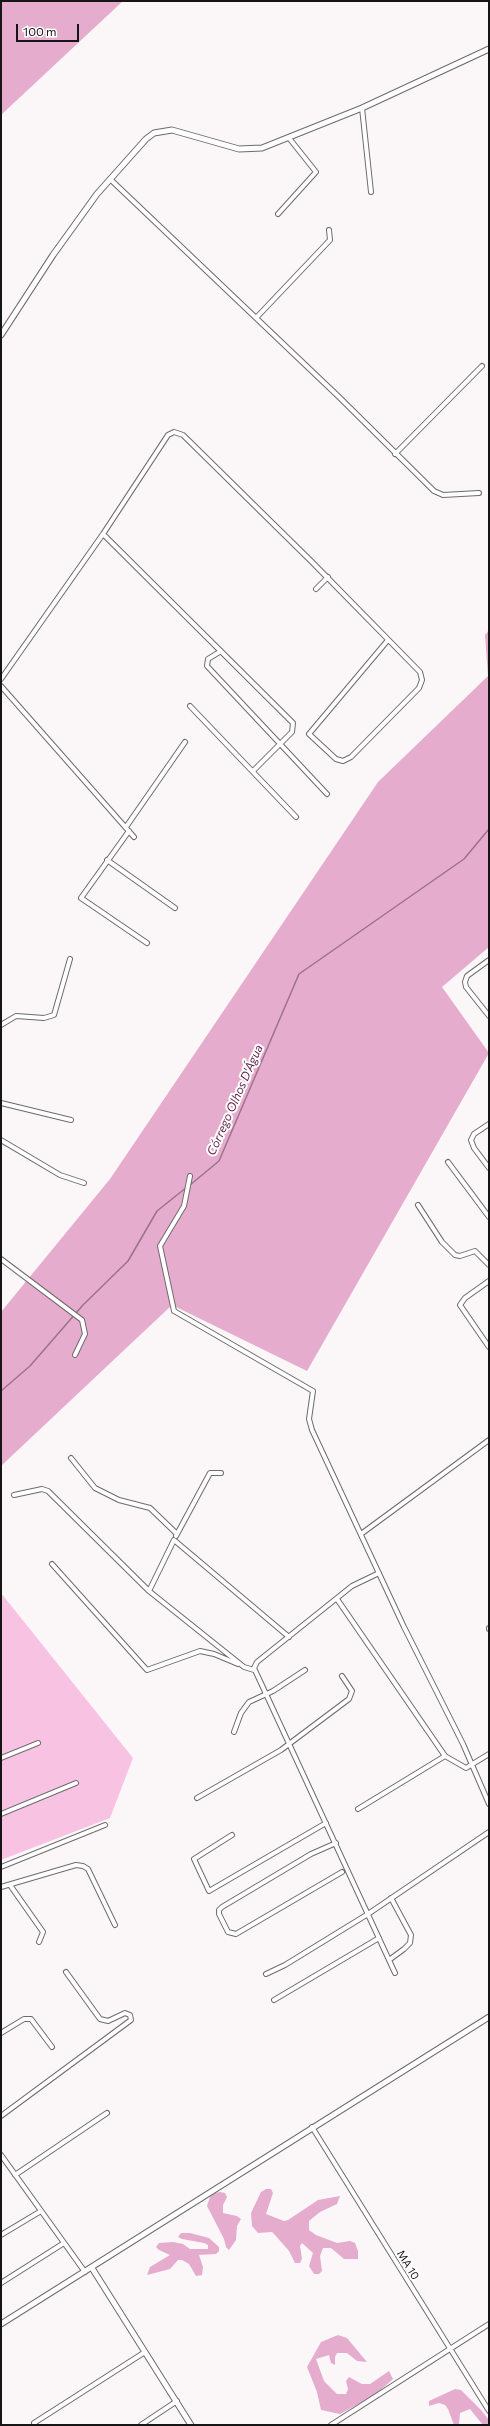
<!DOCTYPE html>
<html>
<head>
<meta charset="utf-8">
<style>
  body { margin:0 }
  #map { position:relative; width:490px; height:2426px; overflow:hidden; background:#fbf7f9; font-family:Commissioner,sans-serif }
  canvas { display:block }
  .frame { position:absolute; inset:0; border:2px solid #161515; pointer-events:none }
  .scale { position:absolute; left:16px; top:24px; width:63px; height:18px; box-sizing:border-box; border:2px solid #161515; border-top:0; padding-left:5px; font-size:12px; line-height:14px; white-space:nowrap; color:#161515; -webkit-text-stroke:3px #fff; paint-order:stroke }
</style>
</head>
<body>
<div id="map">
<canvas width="490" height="2426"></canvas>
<div class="frame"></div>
<div class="scale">100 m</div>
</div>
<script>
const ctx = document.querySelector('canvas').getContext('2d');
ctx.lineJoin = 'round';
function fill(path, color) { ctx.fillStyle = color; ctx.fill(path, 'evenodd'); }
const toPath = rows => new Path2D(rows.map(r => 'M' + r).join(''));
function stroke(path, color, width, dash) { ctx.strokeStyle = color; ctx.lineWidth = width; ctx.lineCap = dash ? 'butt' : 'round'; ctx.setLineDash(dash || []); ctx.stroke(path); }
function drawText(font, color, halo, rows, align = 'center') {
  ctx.font = font + ' Commissioner,sans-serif'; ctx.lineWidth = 4; ctx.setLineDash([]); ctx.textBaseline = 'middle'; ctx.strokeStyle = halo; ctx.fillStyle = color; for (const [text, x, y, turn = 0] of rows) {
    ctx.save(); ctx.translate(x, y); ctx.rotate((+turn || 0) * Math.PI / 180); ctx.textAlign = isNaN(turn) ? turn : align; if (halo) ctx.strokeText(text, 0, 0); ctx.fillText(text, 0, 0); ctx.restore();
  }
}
fill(toPath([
  [1,1593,133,1758,110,1818,1,1860]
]), '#f8c3e2');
fill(toPath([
  [1,1,123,1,1,115],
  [489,630,489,947,442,987,489,1053,307,1371,172,1305,1,1466,1,1312,110,1179,378,782,488,676,485,635],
  [266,2189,271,2189,273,2193,266,2214,284,2221,288,2220,318,2200,340,2196,337,2204,320,2212,309,2221,309,2230,316,2235,337,2243,350,2241,355,2243,358,2251,358,2259,344,2259,331,2248,323,2248,320,2256,322,2271,319,2274,314,2274,309,2266,313,2253,302,2243,300,2246,302,2259,300,2263,295,2263,289,2251,275,2235,272,2232,258,2233,252,2226,251,2213,261,2192],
  [220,2192,225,2193,227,2197,223,2205,223,2213,237,2216,241,2219,237,2226,236,2240,229,2250,226,2247,224,2239,207,2206,211,2194],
  [181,2233,190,2233,209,2238,219,2247,219,2251,216,2254,199,2255,203,2267,202,2275,196,2276,189,2264,182,2260,178,2260,170,2269,147,2275,150,2267,170,2255,159,2250,156,2247,159,2243,173,2242,183,2244,190,2249,208,2249,208,2245,204,2243,182,2239,178,2237],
  [338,2335,347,2338,367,2362,357,2361,347,2353,337,2353,335,2357,335,2365,331,2363,329,2355,316,2359,324,2381,337,2394,346,2394,348,2389,346,2381,349,2377,362,2384,370,2384,389,2371,393,2379,375,2395,340,2414,321,2410,317,2392,307,2367,321,2342],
  [455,2389,461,2390,481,2410,489,2420,489,2425,483,2425,470,2409,460,2413,459,2424,454,2425,448,2409,445,2405,439,2403,429,2406,429,2401]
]), '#e6acce');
stroke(toPath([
  [190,1185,219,1161,299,974,464,859,489,829],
  [1,1391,30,1366,83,1305,128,1261,157,1211,187,1187]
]), '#9a738b', 1.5);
const minor = toPath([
  [362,108,371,192],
  [110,179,338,396,434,491,443,495,479,493],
  [278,214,316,172,289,138],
  [256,318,330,240,329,230],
  [395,454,482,366],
  [103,534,293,723,292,732,253,771],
  [316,589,328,577],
  [221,651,208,659,207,666,327,794],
  [1,679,103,534,168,435,174,432,183,435,312,562,420,672,422,680,419,688,351,757,343,761,336,759,309,734,388,640],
  [1,686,134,837],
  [190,706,296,817],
  [126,827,185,742],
  [129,831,81,898,147,943],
  [107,860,175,908],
  [489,960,467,976,465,982,466,987,489,1016],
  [1,1025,16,1016,44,1018,54,1015,70,959],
  [1,1103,71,1120],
  [489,1124,474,1134,471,1140,474,1148,489,1168],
  [1,1140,60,1175,84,1183],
  [448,1162,489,1217],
  [190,1176,184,1206,160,1246,174,1311,313,1391,309,1419,312,1430,404,1627,463,1744,489,1804],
  [418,1205,442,1242,455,1255,460,1256,475,1251,489,1265],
  [1,1259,82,1320,85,1334,75,1355],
  [489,1281,465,1298,460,1305,489,1347],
  [71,1458,95,1488,119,1500,150,1508,177,1534],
  [14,1495,42,1489,48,1491,149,1591,244,1667,254,1670],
  [361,1534,489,1440],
  [176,1536,210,1473,221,1473],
  [52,1564,147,1670,200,1651,214,1654,238,1664],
  [379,1573,352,1586,257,1662,254,1668,395,1973],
  [149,1591,174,1540,289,1637],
  [337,1599,445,1756,466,1768,489,1754],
  [489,1628,489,1629],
  [234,1732,241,1713,249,1702,273,1691,305,1670],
  [1,1758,38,1743],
  [197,1798,281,1750,349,1699,352,1691,342,1676],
  [358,1809,445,1756],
  [1,1814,76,1783],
  [232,1835,194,1859,209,1891,326,1823],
  [336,1843,311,1854,222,1907,219,1910,219,1914,228,1932,236,1934,342,1872],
  [1,1867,105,1825],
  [10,1885,43,1932,39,1942],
  [1,1887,76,1865,83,1866,88,1869,115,1925],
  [389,1960,404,1949,410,1943,411,1935,391,1898],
  [266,1974,285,1965,368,1914,489,1832],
  [274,2000,379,1938],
  [1,2033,24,2019,31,2019,52,2047],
  [1,2116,131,2020,130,2015,125,2013,108,2021,100,2019,66,1972],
  [312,2127,489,2411],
  [1,2155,85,2272],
  [15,2175,107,2113],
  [1,2235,41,2211],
  [1,2283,64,2243],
  [34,2423,145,2352],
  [141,2425,177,2401],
  [331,2425,489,2324]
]);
const tertiary = toPath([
  [1,335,53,255,97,194,146,139,154,133,172,130,239,149,262,148,362,108,489,49],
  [92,2268,191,2425],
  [1,2324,489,2017]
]);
stroke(minor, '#6e6a6d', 6);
stroke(tertiary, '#6e6a6d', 7);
stroke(minor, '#fff', 4);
stroke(tertiary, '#fff', 5);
drawText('11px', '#161515', '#fff', [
  ["MA 10",408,2265,58]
]);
drawText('italic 12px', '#611f4c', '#fff', [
  ["Córrego Olhos D'Água",235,1100,-66]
]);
</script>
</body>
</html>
